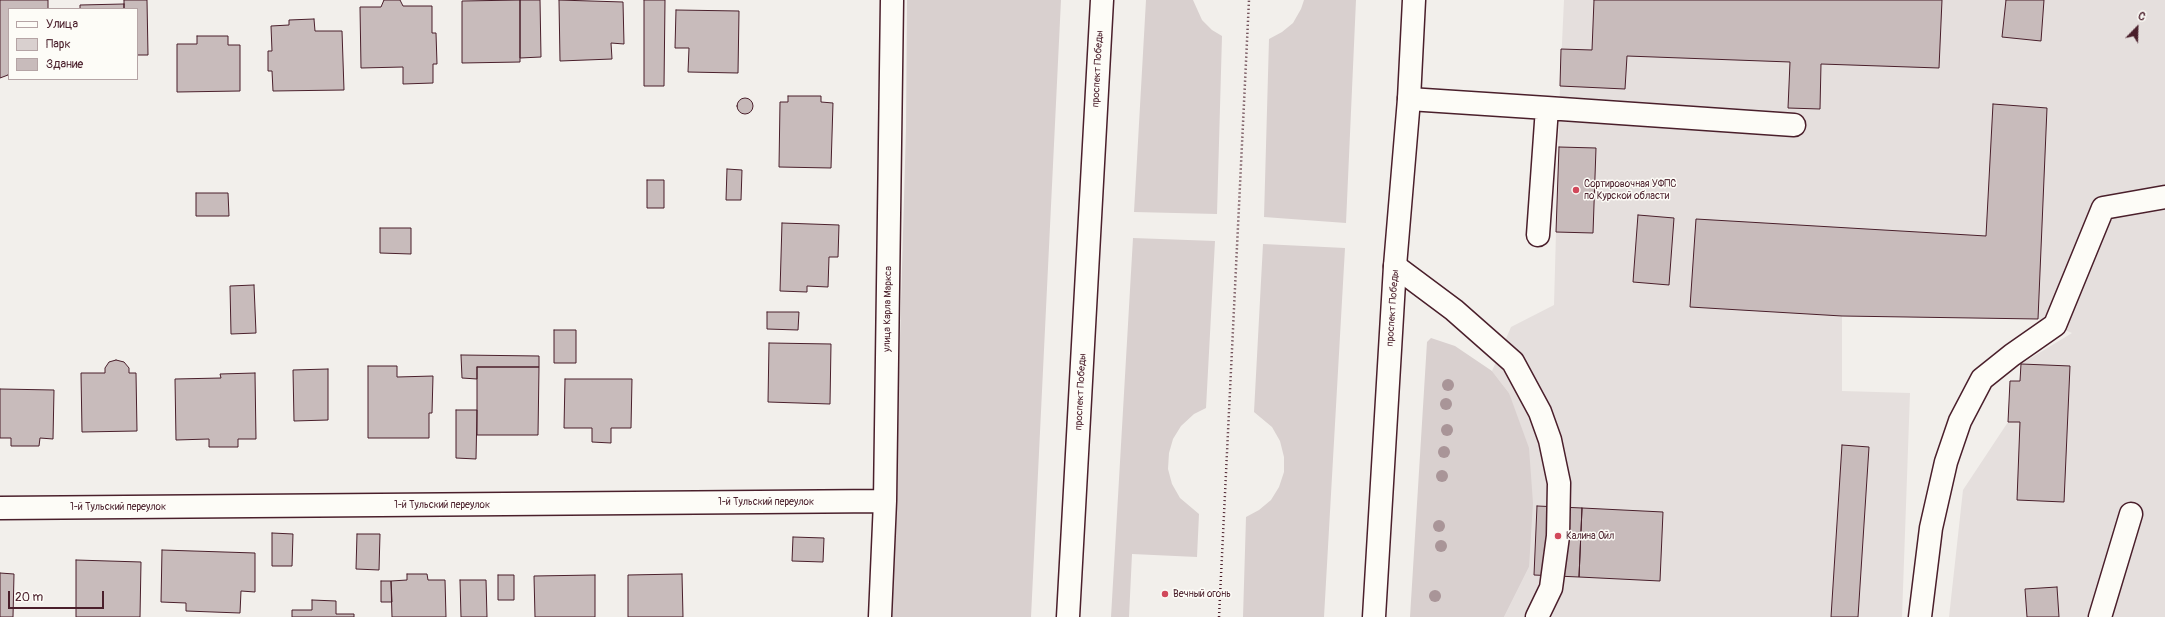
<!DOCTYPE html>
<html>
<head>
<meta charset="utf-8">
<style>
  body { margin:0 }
  #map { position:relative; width:2165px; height:617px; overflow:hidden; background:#f2efeb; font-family:Pangolin,sans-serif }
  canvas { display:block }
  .legend { position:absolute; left:8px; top:8px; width:130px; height:72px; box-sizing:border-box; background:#fdfcf7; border:1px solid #b5a4a5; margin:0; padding:5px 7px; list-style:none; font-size:12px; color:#4a1f2b }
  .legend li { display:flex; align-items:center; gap:8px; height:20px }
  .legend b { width:20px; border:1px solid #b5a4a5 }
  .north { position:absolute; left:2117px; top:8px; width:40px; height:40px; -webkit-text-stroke:3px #fdfcf7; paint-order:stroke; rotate:23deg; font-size:11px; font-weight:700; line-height:16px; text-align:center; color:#4a1f2b }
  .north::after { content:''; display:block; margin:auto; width:14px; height:18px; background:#4a1f2b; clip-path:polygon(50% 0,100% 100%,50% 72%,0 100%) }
  .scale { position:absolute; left:8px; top:591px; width:96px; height:18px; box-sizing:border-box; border:2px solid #4a1f2b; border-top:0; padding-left:5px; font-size:12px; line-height:14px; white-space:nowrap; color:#4a1f2b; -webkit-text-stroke:3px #fdfcf7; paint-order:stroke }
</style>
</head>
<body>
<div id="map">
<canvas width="2165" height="617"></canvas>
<ul class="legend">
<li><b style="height:5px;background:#fdfcf7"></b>Улица</li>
<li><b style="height:11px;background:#d9d0cf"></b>Парк</li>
<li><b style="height:11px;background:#c8bbbb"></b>Здание</li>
</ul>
<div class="north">С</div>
<div class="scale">20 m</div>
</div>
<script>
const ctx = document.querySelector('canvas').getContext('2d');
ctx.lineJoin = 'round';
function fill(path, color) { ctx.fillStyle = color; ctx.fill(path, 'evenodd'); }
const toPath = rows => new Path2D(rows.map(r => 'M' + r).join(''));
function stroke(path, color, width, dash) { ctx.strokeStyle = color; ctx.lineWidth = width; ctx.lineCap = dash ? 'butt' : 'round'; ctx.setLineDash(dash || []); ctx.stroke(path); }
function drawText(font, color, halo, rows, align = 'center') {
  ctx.font = font + ' Pangolin,sans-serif'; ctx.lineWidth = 3; ctx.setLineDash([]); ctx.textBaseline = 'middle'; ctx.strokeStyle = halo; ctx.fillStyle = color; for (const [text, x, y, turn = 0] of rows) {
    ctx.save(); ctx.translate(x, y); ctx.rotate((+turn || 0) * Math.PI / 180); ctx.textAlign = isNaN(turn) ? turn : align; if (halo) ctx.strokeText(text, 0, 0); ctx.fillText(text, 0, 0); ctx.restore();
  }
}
fill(toPath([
  [1564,0,2165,0,2165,617,1949,617,1963,490,2008,422,2010,381,2020,381,2021,364,2072,333,2038,319,1842,316,1842,391,1910,393,1902,617,1504,617,1529,567,1509,393,1492,371,1511,327,1554,305,1560,86]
]), '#e5dfdd');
fill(toPath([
  [907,0,1061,0,1031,617,892,617,906,128],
  [1146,0,1193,0,1202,20,1212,30,1222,36,1217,214,1134,212],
  [1304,0,1356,0,1346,223,1264,217,1269,39,1282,32,1293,23,1301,9],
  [1133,238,1215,241,1206,408,1194,414,1181,426,1173,439,1169,453,1168,469,1172,484,1180,498,1199,514,1197,557,1132,554,1129,617,1111,617],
  [1263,244,1345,248,1324,617,1243,617,1246,517,1259,510,1271,500,1279,487,1284,472,1284,457,1280,441,1272,427,1254,412],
  [1431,338,1455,346,1492,371,1509,393,1529,448,1533,503,1529,567,1504,617,1410,617,1427,342]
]), '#d9d0cf');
const building = toPath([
  [0,0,48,0,48,9,9,9,9,73,8,75,0,78,0,0],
  [124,0,147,0,148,55,137,55,137,9,124,9,124,0],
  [384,0,400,0,403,6,432,6,432,33,436,33,437,64,433,64,433,83,403,84,403,67,361,68,360,7,381,7,384,0],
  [520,0,520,62,462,63,462,1,520,0],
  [520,0,540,0,541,57,520,58,520,0],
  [559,0,623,2,624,44,611,43,612,59,560,61,559,0],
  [644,0,665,0,664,86,644,86,644,0],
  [1594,0,1942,0,1939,68,1821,64,1820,109,1788,108,1790,62,1627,56,1625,89,1560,86,1561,49,1592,50,1594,0],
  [2006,0,2044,0,2041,41,2002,37,2006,0],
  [124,4,124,9,80,9,80,5,124,4],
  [676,10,739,11,738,73,688,72,689,48,675,48,676,10],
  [314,19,315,31,342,31,344,90,273,91,272,71,268,71,268,51,272,51,271,26,289,25,289,20,314,19],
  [197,36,228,36,228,45,240,45,240,91,177,92,177,44,197,44,197,36],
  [788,96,821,96,821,102,833,103,831,168,779,167,780,102,788,102,788,96],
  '737 106a8 8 0 1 1 16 0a8 8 0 1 1-16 0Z',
  [1993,104,2047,108,2038,319,1842,316,1690,307,1696,219,1986,236,1993,104],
  [1559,147,1596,148,1593,233,1556,232,1559,147],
  [727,169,742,170,741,200,726,200,727,169],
  [647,180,664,180,664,208,647,208,647,180],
  [196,193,228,193,229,216,196,216,196,193],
  [1638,215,1674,218,1669,285,1633,282,1638,215],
  [782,223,839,225,838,257,829,257,828,287,807,286,807,292,780,291,782,223],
  [380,228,411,228,411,254,380,253,380,228],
  [254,285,256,333,231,334,230,286,254,285],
  [767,312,799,312,798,330,767,329,767,312],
  [554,330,576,330,576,363,554,363,554,330],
  [769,343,831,344,830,404,768,402,769,343],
  [461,355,539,356,539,367,477,367,477,379,462,378,461,355],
  [116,360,124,362,129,368,129,373,136,373,137,431,82,432,81,373,105,373,105,368,109,362,116,360],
  [2021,364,2070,366,2064,502,2017,500,2020,422,2008,422,2010,381,2020,381,2021,364],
  [368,366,397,366,397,377,433,376,432,413,429,413,429,438,368,438,368,366],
  [477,367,539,367,538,435,477,435,477,367],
  [328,369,328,420,294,421,293,370,328,369],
  [255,373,256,439,238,439,238,447,209,447,209,439,176,440,175,379,221,378,220,374,255,373],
  [565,379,632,379,631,428,611,428,611,443,592,442,592,428,564,428,565,379],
  [0,389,54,390,53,439,40,438,39,446,11,446,11,438,0,438,0,389],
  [456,410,477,410,476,459,456,458,456,410],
  [1842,445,1869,447,1858,617,1831,617,1842,445],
  [1537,506,1582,508,1579,577,1534,575,1537,506],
  [1582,508,1663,512,1660,581,1579,577,1582,508],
  [272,533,293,534,292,566,272,566,272,533],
  [357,534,380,534,379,570,356,569,357,534],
  [793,537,824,538,823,562,792,561,793,537],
  [162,550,255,553,255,592,241,591,240,613,186,611,186,603,161,602,162,550],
  [76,560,141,562,140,617,76,617,76,560],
  [0,573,14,574,13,617,0,617,0,573],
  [407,574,427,574,428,580,445,580,446,617,392,617,391,581,407,580,407,574],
  [682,574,683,617,628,617,628,575,682,574],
  [498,575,514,575,514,600,498,600,498,575],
  [595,575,595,617,535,617,534,576,595,575],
  [460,580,486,580,487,617,461,617,460,580],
  [381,581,391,581,392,602,381,602,381,581],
  [2057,587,2059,617,2027,617,2025,589,2057,587],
  [312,600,336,601,336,614,354,614,354,617,292,617,292,610,312,610,312,600]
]);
fill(building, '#c8bbbb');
stroke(building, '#4a1f2b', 1);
const minor = toPath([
  [1409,99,1547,108,1538,235],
  [1547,108,1794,125],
  [1395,266,1454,310,1513,362,1540,412,1550,440,1559,483,1558,536,1551,588,1537,617],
  [0,508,885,501],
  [880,617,885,501,892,0],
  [1920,617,1931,528,1946,462,1960,421,1982,379,2012,355,2055,325,2103,208,2165,197],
  [2100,617,2131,514]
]);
const major = toPath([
  [1068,617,1102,0],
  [1374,617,1395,266,1409,99,1414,0]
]);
stroke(minor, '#4a1f2b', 25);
stroke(major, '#4a1f2b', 25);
stroke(toPath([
  [1219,617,1249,0]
]), '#4a1f2b', 2.5, [1, 3]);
stroke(minor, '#fdfcf7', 22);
stroke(major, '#fdfcf7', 22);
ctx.fillStyle = '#a99598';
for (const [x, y] of [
  [1448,385],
  [1446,404],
  [1447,430],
  [1444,452],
  [1442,476],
  [1439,526],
  [1441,546],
  [1435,596]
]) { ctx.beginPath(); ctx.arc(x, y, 6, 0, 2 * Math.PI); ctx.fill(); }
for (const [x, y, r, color] of [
  [1576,190,4,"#d1495b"],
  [1558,536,4,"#d1495b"],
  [1165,594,4,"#d1495b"]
]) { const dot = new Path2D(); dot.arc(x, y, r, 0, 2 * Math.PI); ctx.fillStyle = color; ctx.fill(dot); stroke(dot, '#fdfcf7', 1.5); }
drawText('10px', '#4a1f2b', '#fdfcf7', [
  ["проспект Победы",1098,69,-87],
  ["проспект Победы",1393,308,-86],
  ["улица Карла Маркса",888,309,-89],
  ["проспект Победы",1081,392,-87],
  ["1-й Тульский переулок",766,502],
  ["1-й Тульский переулок",442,505],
  ["1-й Тульский переулок",118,507]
]);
drawText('10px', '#4a1f2b', '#fdfcf7', [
  ["Сортировочная УФПС",1584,184],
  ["по Курской области",1584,196],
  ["Калина Ойл",1566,536],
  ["Вечный огонь",1173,594]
], 'left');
</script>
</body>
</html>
